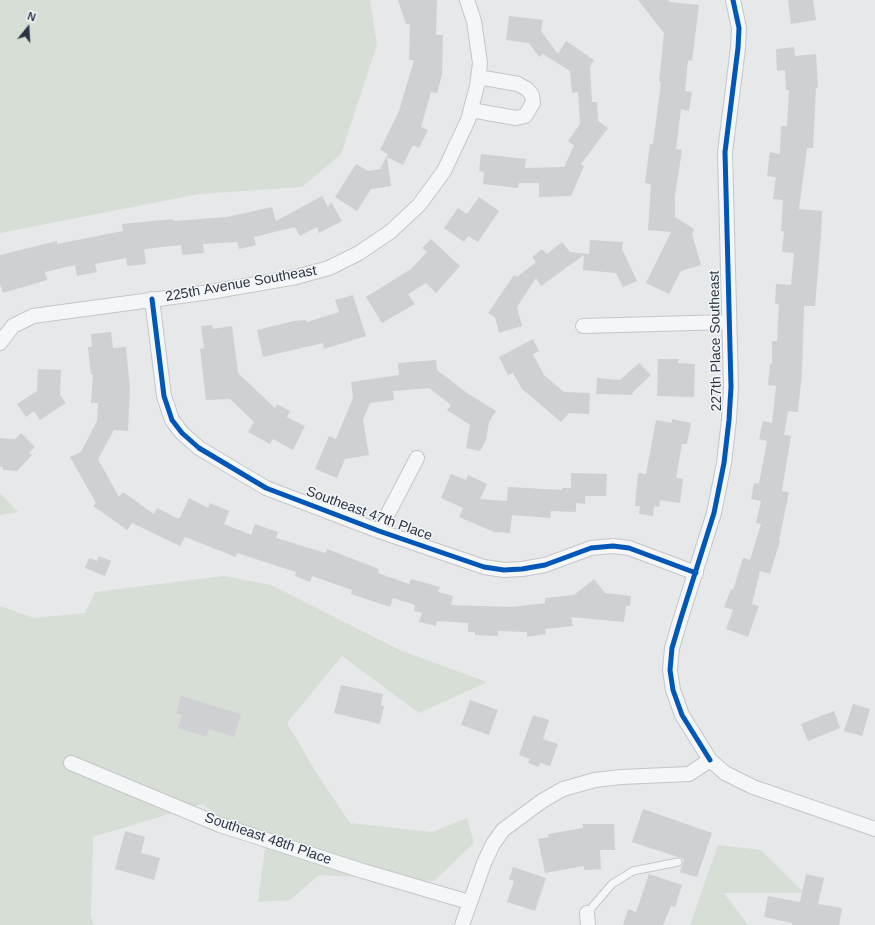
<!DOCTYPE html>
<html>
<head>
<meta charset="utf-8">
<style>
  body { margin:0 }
  #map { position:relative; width:875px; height:925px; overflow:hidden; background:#e6e8ea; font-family:Arial,sans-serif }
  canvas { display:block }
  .north { position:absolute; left:8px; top:8px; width:40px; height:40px; -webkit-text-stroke:3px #f4f6f9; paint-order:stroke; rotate:18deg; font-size:11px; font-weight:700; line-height:16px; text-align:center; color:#2b3445 }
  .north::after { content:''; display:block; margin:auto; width:14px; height:18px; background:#2b3445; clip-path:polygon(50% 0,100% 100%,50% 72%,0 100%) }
</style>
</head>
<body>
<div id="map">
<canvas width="875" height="925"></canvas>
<div class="north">N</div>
</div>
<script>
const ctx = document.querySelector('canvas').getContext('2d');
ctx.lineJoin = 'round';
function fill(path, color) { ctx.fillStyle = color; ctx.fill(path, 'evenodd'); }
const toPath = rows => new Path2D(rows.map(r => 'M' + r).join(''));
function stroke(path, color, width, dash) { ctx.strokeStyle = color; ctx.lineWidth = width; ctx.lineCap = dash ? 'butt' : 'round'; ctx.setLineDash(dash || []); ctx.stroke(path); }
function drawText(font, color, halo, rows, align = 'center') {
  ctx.font = font + ' Arial,sans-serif'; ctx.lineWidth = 3; ctx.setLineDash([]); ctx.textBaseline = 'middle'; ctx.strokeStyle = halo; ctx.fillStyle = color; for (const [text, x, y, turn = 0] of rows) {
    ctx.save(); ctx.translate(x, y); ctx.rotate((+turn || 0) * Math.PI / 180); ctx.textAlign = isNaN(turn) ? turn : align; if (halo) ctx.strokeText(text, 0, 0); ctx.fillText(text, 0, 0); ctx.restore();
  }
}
fill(toPath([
  [0,0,370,0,377,45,341,154,302,187,199,194,0,233],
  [0,493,18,512,0,515],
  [224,576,271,585,402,651,487,682,419,713,342,656,287,723,317,774,350,823,432,832,467,818,474,843,434,881,319,875,290,900,258,902,265,848,202,804,93,837,91,916,94,925,0,925,0,606,34,618,85,613,95,592],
  [718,845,761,850,804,893,724,893,748,925,690,925]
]), '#d6ded6');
fill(toPath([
  [398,0,437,0,436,35,443,35,442,75,437,93,431,92,421,127,428,130,419,148,413,145,403,165,387,157,391,186,371,189,357,211,335,197,356,164,368,171,380,169,388,154,380,150,399,111,414,60,409,60,410,24,406,24],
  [638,0,669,0,669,2,699,5,692,61,688,60,685,91,692,92,689,111,681,109,676,149,682,150,675,196,675,217,694,229,692,234,701,265,681,271,669,294,646,283,671,232,648,230,651,184,645,183,650,144,653,144,661,82,659,82,664,33],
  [788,0,813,0,816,20,791,24],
  [509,16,543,20,541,31,558,54,566,41,594,60,590,67,592,102,597,102,598,121,608,128,581,164,584,166,571,196,539,197,539,183,519,183,518,188,483,184,484,172,479,171,481,154,526,159,525,168,564,167,574,146,568,141,580,124,578,92,572,93,570,71,543,54,539,57,529,43,506,40],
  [794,47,795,56,816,54,818,88,816,88,813,148,807,148,799,209,822,211,821,236,815,306,804,306,802,372,798,412,788,411,784,435,791,436,782,491,789,492,779,540,780,541,770,574,760,571,752,604,759,606,748,637,726,629,733,610,724,607,731,589,733,590,743,558,750,560,761,524,756,523,761,501,751,499,754,483,759,484,767,441,759,439,763,421,772,423,776,386,768,385,770,364,772,364,772,341,777,341,779,304,775,304,776,284,791,285,794,253,782,252,784,231,781,231,783,200,773,199,776,177,767,176,770,152,780,154,781,126,787,126,789,90,786,90,785,70,777,71,776,49],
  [322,196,328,207,331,202,342,221,319,233,317,227,300,236,295,227,254,237,256,245,239,249,237,242,203,244,204,253,182,255,181,245,144,249,146,264,127,266,126,258,95,264,97,272,77,276,75,265,45,272,47,280,3,293,0,284,0,255,57,241,57,244,123,231,122,224,173,219,173,221,227,217,272,207,276,221],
  [479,197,499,211,478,242,468,236,464,242,444,228,458,208,467,214],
  [431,239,460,266,436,293,426,283,408,294,415,304,382,323,366,297,411,269,427,252,422,248],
  [590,240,623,242,622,249,637,281,623,287,616,273,583,270,584,255,541,286,536,278,517,307,522,326,499,333,495,317,488,313,514,275,517,277,536,262,532,257,542,249,547,254,562,242,570,252,589,254],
  [353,295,366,336,324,349,323,343,263,357,257,330,294,321,306,320,307,322,339,312,335,300],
  [212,325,213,329,232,326,238,373,275,408,277,404,290,411,287,417,305,426,293,450,273,439,270,444,248,432,254,422,230,399,206,400,200,349,204,348,201,326],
  [111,332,113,348,126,347,130,389,128,431,114,430,98,459,119,497,123,492,154,514,157,508,179,519,189,498,208,508,210,503,229,511,224,524,251,535,255,524,278,532,276,538,326,553,327,549,379,569,378,573,409,584,411,579,440,587,438,592,453,596,451,605,512,607,545,603,545,598,574,595,594,579,605,593,631,596,630,606,626,606,624,622,571,617,573,626,545,629,546,634,527,637,527,632,498,631,498,636,475,635,475,632,468,632,468,623,437,621,436,626,419,622,422,613,414,611,415,605,393,598,390,607,351,594,352,590,312,576,310,582,295,576,296,572,237,553,236,557,185,537,180,546,132,523,127,530,93,506,96,503,70,457,81,452,97,421,98,403,91,403,93,374,91,375,88,347,92,347,91,334],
  [533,339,539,351,533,354,544,375,564,392,590,393,589,414,569,413,561,422,522,389,513,373,508,375,499,357],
  [658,359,679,359,678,363,695,364,694,397,657,396],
  [436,360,437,370,467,393,496,411,489,422,486,440,480,451,466,448,470,425,447,410,451,405,429,388,393,391,394,400,370,403,363,420,369,455,345,459,337,478,315,469,329,436,336,439,353,398,351,382,399,375,398,363],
  [639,363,651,375,633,392,632,395,596,394,597,378,620,380],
  [38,369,61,370,60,395,66,403,40,420,34,411,26,417,17,404,37,391],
  [672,419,691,423,687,444,682,444,676,478,683,479,680,503,660,500,659,507,654,506,653,516,639,514,640,506,635,506,638,473,646,474,656,420,672,423],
  [21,433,35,447,29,453,32,455,17,471,3,470,3,467,0,467,0,438,15,439],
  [571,473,607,474,606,496,585,496,585,504,576,503,576,512,551,511,550,518,512,515,510,533,494,532,459,517,463,508,441,498,451,474,466,480,468,475,487,484,480,499,507,501,508,487,562,490,562,488,571,488],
  [99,556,111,561,105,576,85,568,89,558,97,561],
  [341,685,383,694,381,705,384,706,380,724,334,713],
  [181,696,241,714,234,737,209,729,207,737,178,728,182,715,176,713],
  [470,700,498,710,489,735,461,725],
  [853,704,870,709,862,736,844,731],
  [834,711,840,728,808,741,801,724],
  [533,715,549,720,543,739,558,744,550,766,540,763,539,767,528,763,530,759,519,755],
  [643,809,712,833,697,877,680,872,684,859,632,842],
  [583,824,614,824,615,850,600,850,601,869,584,870,584,866,545,873,538,839,549,837,548,834,583,828],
  [125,831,145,837,141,853,160,858,154,880,115,869],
  [513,867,546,878,535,911,507,902,514,881,509,879],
  [649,874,682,885,675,907,671,906,663,925,623,925,628,909,636,912],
  [806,874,824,878,818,904,842,908,839,925,792,925,792,923,764,917,768,896,800,902]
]), '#ced0d3');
const lane = toPath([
  [587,913,612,884,633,871,678,862]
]);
const street = toPath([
  [471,110,516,118,525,116,533,103,532,95,527,89,518,84,478,77],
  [152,299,164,396,172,420,182,433,199,448,266,488,379,531,484,567,504,570,522,569,545,565,591,548,613,546,629,548,696,573],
  [583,326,728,322],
  [0,343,13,326,33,316,210,292,296,277,329,268,359,253,390,232,419,205,444,171,468,120,477,86,480,63,474,21,467,0],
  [379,531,417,458],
  [710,760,682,715,673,690,670,670,672,648,680,621,714,513,724,463,729,420,731,387,725,152,738,48,739,28,733,0],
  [71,763,220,825,363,871,469,902],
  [587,913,588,925],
  [462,925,484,863,493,844,503,830,542,801,563,789,595,780,621,777,689,774,710,760,725,773,753,787,875,829]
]);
stroke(lane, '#c4c6c8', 9);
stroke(street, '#c4c6c8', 16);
stroke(lane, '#f5f6f7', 7);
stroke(street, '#f5f6f7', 14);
stroke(toPath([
  [152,299,164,396,172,420,182,433,199,448,266,488,379,531,484,567,504,570,522,569,545,565,591,548,613,546,629,548,696,573],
  [710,760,682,715,673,690,670,670,672,648,680,621,714,513,724,463,729,420,731,387,725,152,738,48,739,28,733,0]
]), '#0057b8', 5);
drawText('14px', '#2b3445', '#f4f6f9', [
  ["225th Avenue Southeast",241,284,-10],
  ["227th Place Southeast",716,341,-91],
  ["Southeast 47th Place",369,514,20],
  ["Southeast 48th Place",268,839,19]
]);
</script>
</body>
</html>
